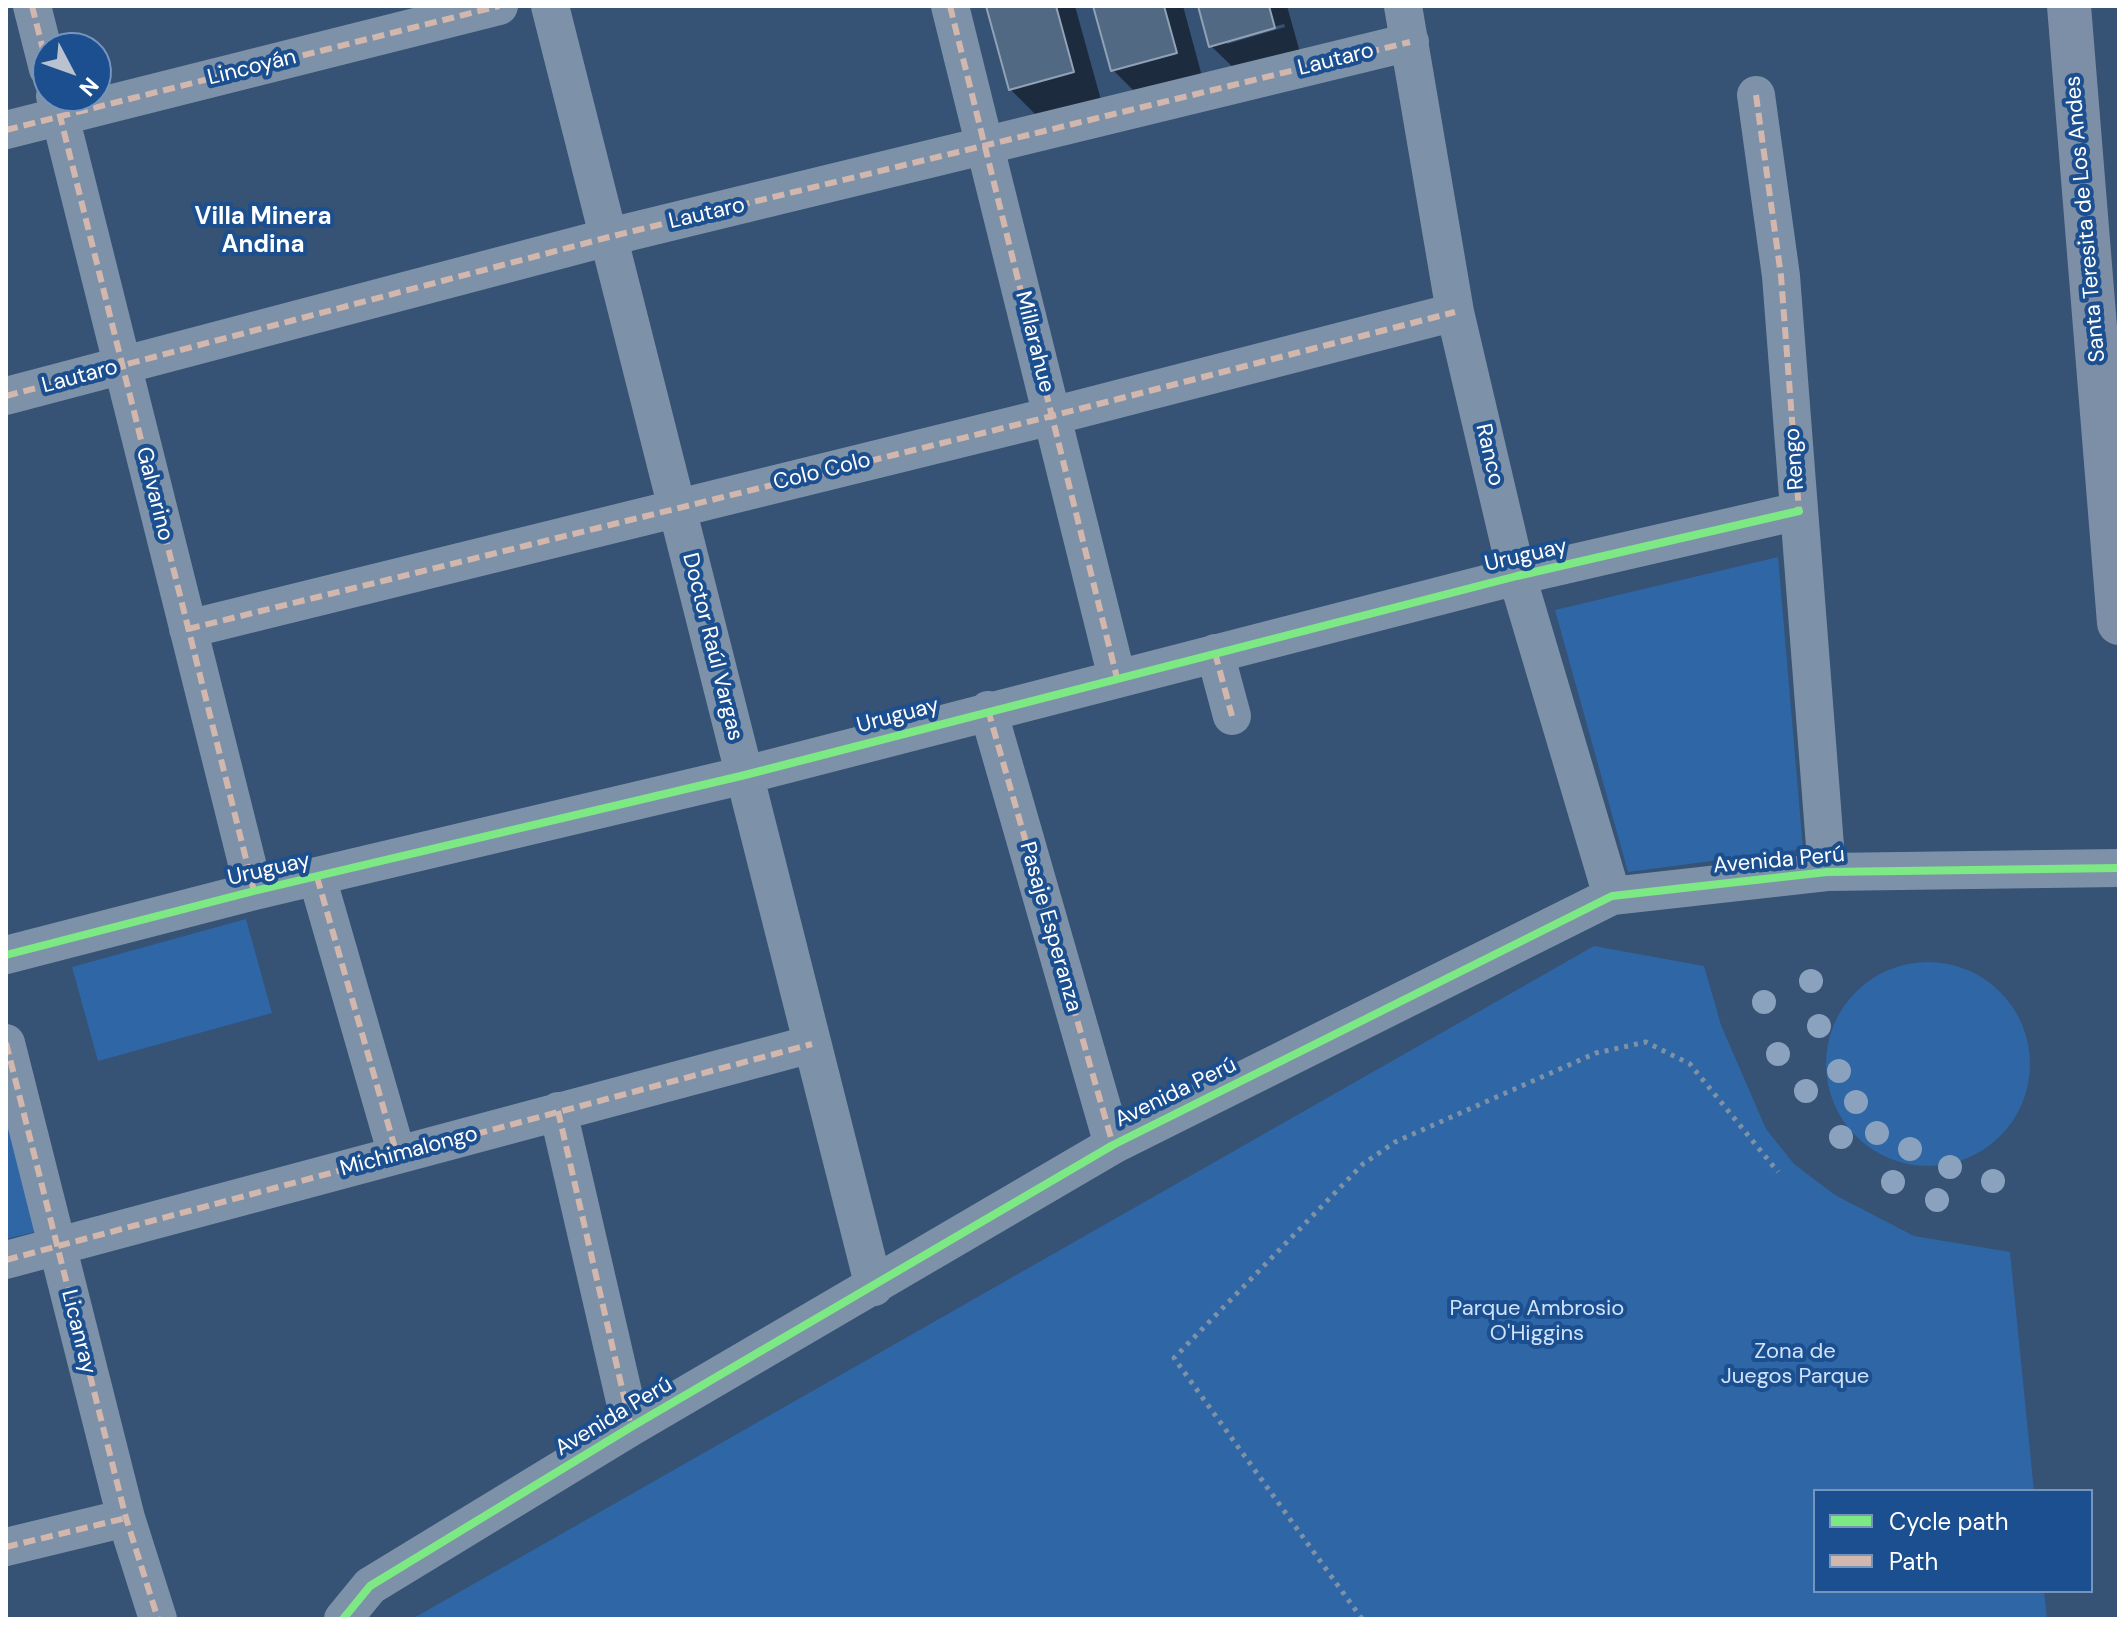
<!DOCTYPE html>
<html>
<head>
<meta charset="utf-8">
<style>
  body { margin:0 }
  #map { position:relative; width:2125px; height:1625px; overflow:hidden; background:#365274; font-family:"DM Sans",sans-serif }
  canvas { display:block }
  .frame { position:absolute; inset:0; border:8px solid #fff; pointer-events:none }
  .legend { position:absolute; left:1813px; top:1489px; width:280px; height:104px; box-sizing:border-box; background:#1b4f8f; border:2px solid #7695bc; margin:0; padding:10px 14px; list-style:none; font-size:24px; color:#fff }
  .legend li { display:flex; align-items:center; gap:16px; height:40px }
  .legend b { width:40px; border:2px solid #7695bc }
  .north { position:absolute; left:32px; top:32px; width:80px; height:80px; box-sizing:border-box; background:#1b4f8f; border:2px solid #7695bc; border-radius:50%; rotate:131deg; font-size:22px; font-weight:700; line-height:32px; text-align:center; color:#fff }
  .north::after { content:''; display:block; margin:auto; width:28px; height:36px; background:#b9c2ce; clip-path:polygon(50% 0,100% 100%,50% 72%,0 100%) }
</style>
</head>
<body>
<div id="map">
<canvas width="2125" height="1625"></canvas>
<div class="frame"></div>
<ul class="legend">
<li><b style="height:10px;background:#7ce984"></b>Cycle path</li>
<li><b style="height:10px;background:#d1b7ad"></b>Path</li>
</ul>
<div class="north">N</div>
</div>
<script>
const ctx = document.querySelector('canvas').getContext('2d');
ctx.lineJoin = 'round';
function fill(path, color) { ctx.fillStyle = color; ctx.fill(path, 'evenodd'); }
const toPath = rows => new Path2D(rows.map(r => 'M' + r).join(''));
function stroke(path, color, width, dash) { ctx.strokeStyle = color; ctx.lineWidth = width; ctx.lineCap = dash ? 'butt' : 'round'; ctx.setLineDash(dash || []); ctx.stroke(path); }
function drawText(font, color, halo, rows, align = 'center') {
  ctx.font = font + ' "DM Sans",sans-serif'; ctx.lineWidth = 8; ctx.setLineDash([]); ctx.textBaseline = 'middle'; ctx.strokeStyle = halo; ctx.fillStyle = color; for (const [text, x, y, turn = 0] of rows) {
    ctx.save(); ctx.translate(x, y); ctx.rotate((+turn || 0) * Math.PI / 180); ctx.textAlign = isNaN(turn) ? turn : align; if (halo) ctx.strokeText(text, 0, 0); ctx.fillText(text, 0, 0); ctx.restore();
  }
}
fill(toPath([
  [1778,557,1803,849,1628,872,1555,610],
  [246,919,272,1013,98,1061,72,967],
  [1594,946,1704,966,1721,1025,1766,1129,1794,1164,1835,1195,1914,1236,2010,1252,2034,1491,1815,1491,1815,1591,2044,1591,2047,1619,412,1619],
  '1826 1064a102 102 0 1 1 204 0a102 102 0 1 1-204 0Z',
  [6,1096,39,1231,6,1239]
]), '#2f66a5');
fill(toPath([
  [988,6,1075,6,1101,100,1038,117,1010,89],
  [1095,6,1183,6,1203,80,1140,97,1113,70],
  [1200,6,1287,6,1301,56,1239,73,1211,46],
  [1284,24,1285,27,1227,44,1227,40]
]), '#0007');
const building = toPath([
  [986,6,1056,6,1074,72,1009,90,986,6],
  [1093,6,1164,6,1177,53,1111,71,1093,6],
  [1198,6,1269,6,1275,28,1209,47,1198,6]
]);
fill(building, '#526984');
stroke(building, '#92a2b6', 2);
stroke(toPath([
  [1362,1619,1174,1358,1363,1164,1395,1142,1596,1053,1646,1042,1690,1064,1778,1172]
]), '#7d92a8', 5, [4, 6]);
stroke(toPath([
  [32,6,48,69],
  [550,6,874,1287],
  [950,6,1117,678],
  [1403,6,1455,312,1517,576,1612,896],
  [1756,95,1781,276,1827,872],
  [55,96,254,891],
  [6,130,499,6],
  [6,396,609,237,1410,42],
  [188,629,1052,416,1455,312],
  [1215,653,1232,716],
  [988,710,1113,1145],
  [317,877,397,1155],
  [6,955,254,891,745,775,1517,576,1799,511],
  [6,1043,126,1518,158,1619],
  [558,1111,631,1427],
  [6,1260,812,1044],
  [6,1547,126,1518],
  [343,1619,370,1586,631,1427,1113,1145,1612,896,1827,872,2119,868]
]), '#7d92a8', 38);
stroke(toPath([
  [2069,6,2119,623]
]), '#7d8ea7', 44);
stroke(toPath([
  [32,6,48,69],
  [950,6,1117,678],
  [1756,95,1781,276,1799,511],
  [55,96,254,891],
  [6,130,499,6],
  [6,396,609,237,1410,42],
  [188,629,1052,416,1455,312],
  [1215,653,1232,716],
  [988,710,1113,1145],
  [317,877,397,1155],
  [6,1043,126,1518,158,1619],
  [558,1111,631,1427],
  [6,1260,812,1044],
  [6,1547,126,1518]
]), '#d1b7ad', 6, [12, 6]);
stroke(toPath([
  [6,955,254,891,745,775,1517,576,1799,511],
  [343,1619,370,1586,631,1427,1113,1145,1612,896,1827,872,2119,868]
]), '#7ce984', 8);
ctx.fillStyle = '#8aa2be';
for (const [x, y] of [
  [1811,981],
  [1764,1002],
  [1819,1026],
  [1778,1054],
  [1839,1071],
  [1806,1091],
  [1856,1102],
  [1877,1133],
  [1841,1137],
  [1910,1149],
  [1950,1167],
  [1993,1181],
  [1893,1182],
  [1937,1200]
]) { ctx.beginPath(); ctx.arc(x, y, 12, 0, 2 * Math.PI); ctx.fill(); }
drawText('22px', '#fff', '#1b4f8f', [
  ["Lautaro",1336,60,-14],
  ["Lincoyán",252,68,-14],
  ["Lautaro",707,214,-13],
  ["Santa Teresita de Los Andes",2086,219,-95],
  ["Millarahue",1034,342,76],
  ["Lautaro",80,377,-15],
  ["Ranco",1489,455,77],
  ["Rengo",1795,459,-94],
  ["Colo Colo",822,472,-14],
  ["Galvarino",154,494,76],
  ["Uruguay",1526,556,-13],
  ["Doctor Raúl Vargas",712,647,76],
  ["Uruguay",898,716,-15],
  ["Avenida Perú",1779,861,-5],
  ["Uruguay",269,870,-13],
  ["Pasaje Esperanza",1050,927,74],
  ["Avenida Perú",1176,1093,-26],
  ["Michimalongo",409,1152,-15],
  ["Licanray",78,1332,76],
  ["Avenida Perú",614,1417,-31]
]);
drawText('22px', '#cfe3fa', '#1b4f8f', [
  ["Parque Ambrosio",1537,1309],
  ["O'Higgins",1537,1334],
  ["Zona de",1795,1352],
  ["Juegos Parque",1795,1377]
]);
drawText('bold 24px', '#fff', '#1b4f8f', [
  ["Villa Minera",263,218],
  ["Andina",263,246]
]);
</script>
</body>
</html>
